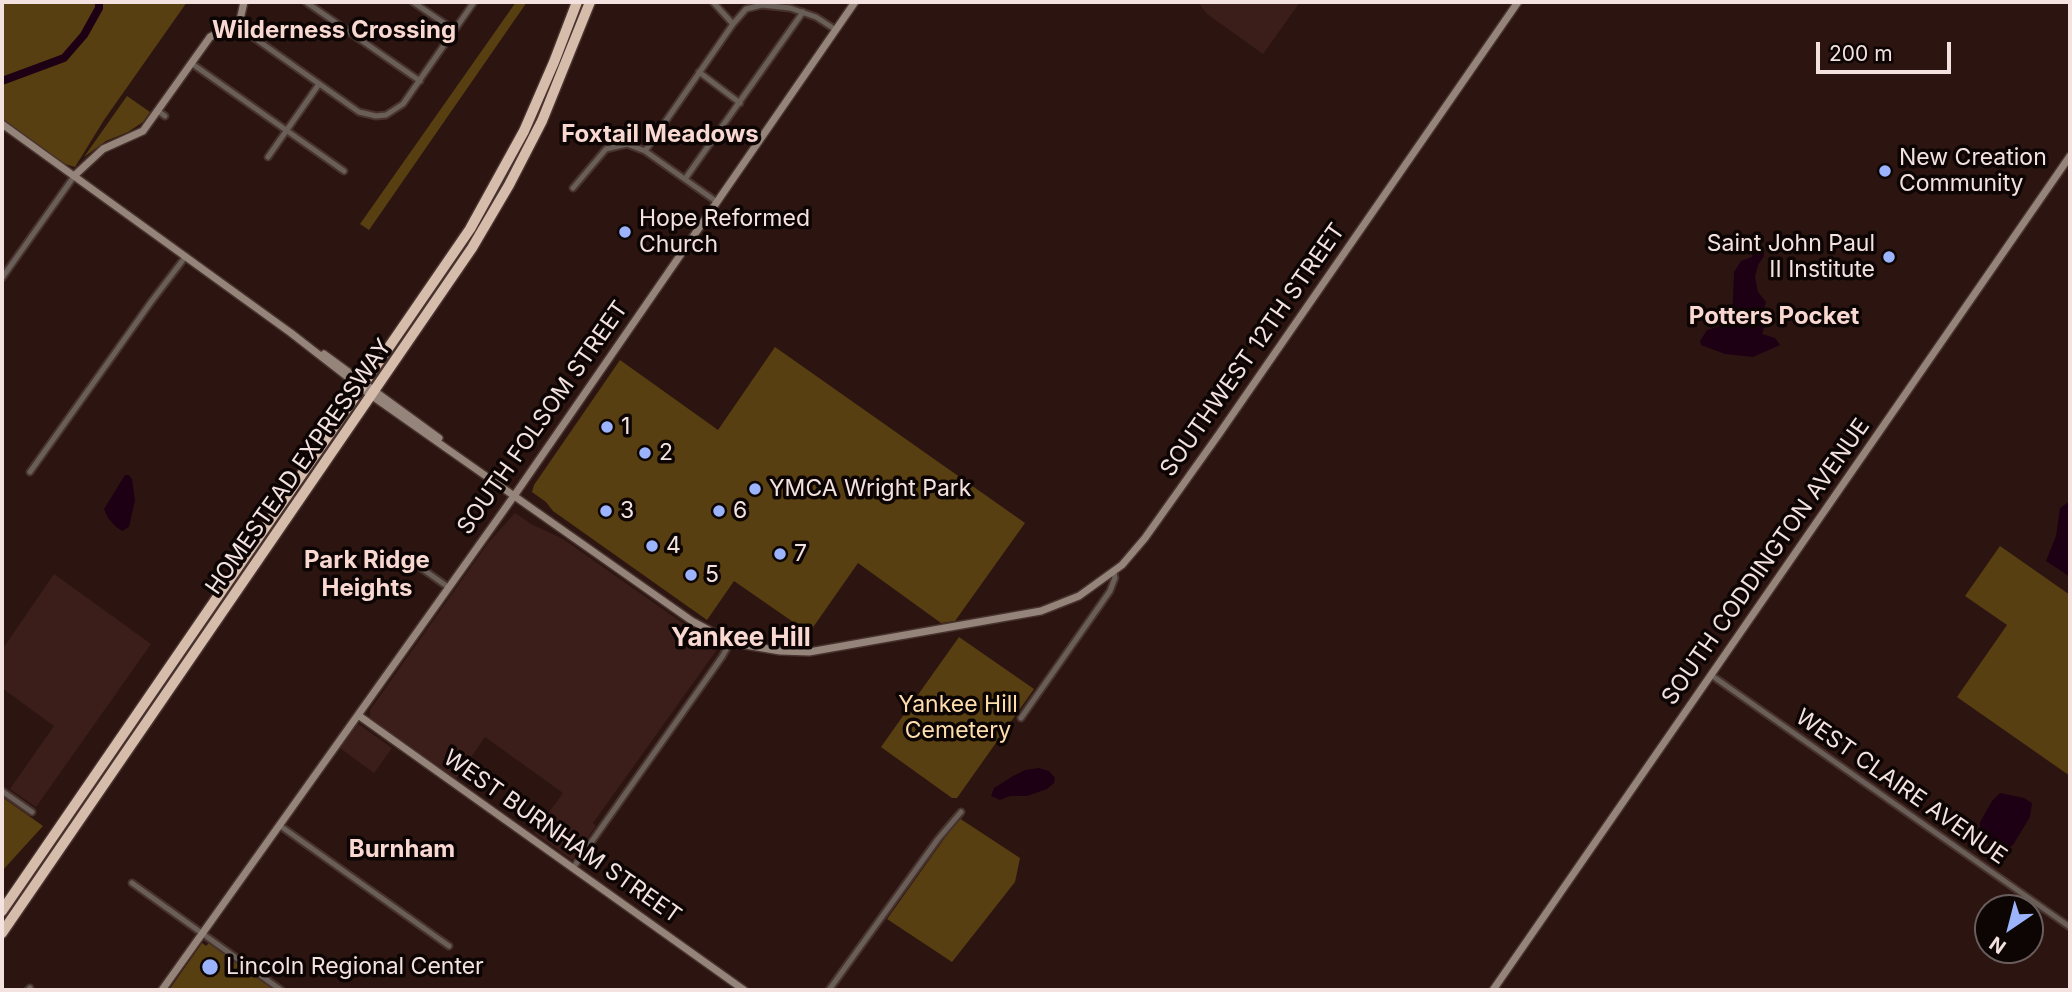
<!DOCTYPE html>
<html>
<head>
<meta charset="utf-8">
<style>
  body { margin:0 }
  #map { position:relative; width:2072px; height:992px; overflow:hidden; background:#2c1511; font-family:Inter,sans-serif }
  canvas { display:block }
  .frame { position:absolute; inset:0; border:4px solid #f3e2df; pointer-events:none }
  .north { position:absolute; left:1974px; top:894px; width:70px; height:70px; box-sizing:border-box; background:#0d0504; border:2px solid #695d5c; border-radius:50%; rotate:215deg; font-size:19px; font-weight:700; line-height:28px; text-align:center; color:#f3e2df }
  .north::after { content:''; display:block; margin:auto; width:24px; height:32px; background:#9cb4fd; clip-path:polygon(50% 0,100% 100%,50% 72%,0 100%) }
  .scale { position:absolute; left:1816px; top:42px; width:135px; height:32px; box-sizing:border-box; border:4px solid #f3e2df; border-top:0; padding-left:9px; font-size:21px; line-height:24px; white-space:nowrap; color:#f3e2df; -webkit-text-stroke:5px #0d0504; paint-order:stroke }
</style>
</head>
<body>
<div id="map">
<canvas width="2072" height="992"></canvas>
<div class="frame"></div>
<div class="north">N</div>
<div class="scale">200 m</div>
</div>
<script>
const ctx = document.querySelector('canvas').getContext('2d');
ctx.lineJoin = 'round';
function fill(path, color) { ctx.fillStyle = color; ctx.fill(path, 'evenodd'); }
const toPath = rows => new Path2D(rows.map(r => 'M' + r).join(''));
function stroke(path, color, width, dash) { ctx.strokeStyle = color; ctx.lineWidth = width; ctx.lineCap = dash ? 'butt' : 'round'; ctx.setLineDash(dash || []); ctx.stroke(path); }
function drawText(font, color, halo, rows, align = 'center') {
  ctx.font = font + ' Inter,sans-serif'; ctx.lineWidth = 7; ctx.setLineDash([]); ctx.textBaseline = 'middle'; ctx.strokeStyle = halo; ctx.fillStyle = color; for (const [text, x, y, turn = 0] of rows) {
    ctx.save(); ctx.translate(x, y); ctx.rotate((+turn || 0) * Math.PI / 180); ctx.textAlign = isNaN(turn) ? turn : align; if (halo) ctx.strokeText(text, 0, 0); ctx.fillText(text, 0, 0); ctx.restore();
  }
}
fill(toPath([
  [1198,2,1300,2,1263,54,1207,14],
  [515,513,531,524,563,539,718,648,593,823,596,826,572,860,534,833,563,793,485,737,456,779,370,718,370,710,488,543],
  [54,574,151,644,36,807,10,789,54,726,2,688,2,650],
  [357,723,392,748,374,773,340,748]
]), '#3b1e19');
fill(toPath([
  [2,2,187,2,104,120,75,167,62,163,2,119],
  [516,2,527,2,369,230,360,224],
  [127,96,150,112,143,122,128,132,106,141,84,157],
  [775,347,1025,523,955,621,941,623,858,563,809,633,734,581,707,620,553,511,546,502,532,492,534,485,620,360,718,430],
  [2000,546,2070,595,2070,776,1957,697,2007,625,1965,596],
  [959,637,1034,689,957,798,952,798,881,747],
  [2,797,43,826,2,871],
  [959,818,1020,858,1015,882,952,962,887,919],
  [202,943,206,946,209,943,274,990,169,990]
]), '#583f11');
fill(toPath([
  [1756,239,1759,242,1758,251,1764,250,1764,256,1758,265,1755,277,1758,292,1766,302,1763,312,1766,322,1762,334,1775,338,1780,345,1753,357,1725,354,1701,345,1700,341,1707,330,1732,322,1734,272,1741,261,1752,257],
  [125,475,129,475,132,479,135,500,129,527,122,531,116,527,108,518,104,509],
  [2070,501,2070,577,2046,561,2056,536,2060,508],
  [1039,768,1049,771,1055,778,1054,783,1047,789,1027,796,1010,796,1000,800,991,796,994,788,1013,776,1025,770],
  [2000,793,2024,798,2032,803,2030,817,2013,845,2003,851,1995,850,1985,841,1980,831,1980,822,1992,801]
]), '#1e0014');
stroke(toPath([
  [2,81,64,58,84,35,99,8,99,2]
]), '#1e0014', 8);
const street = toPath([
  [306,2,420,81],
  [413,2,454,30],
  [713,2,733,24],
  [238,29,253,37,359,112,376,116,386,115,403,104,474,2],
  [191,63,344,171],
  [699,72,740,103],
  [158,111,165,116],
  [645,151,717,202],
  [268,157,319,84],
  [685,179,803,12],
  [573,188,606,149,627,144,645,151,733,24,746,9,762,5,790,8,816,17,836,30],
  [2,278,75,175],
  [30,472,151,302,186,256],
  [407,558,448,587],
  [1711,675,2070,927],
  [1021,718,1110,591,1115,578,1114,572],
  [2,791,32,812],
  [279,825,449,946],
  [573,868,722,657,731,641],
  [132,883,281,990],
  [28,990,30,988],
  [829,990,938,839,961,812]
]);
const secondary = toPath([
  [2,124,291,333,372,396,692,621,720,636,745,645,780,651,809,652,1041,611,1079,596,1122,565,1145,538,1219,434,1518,2],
  [75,175,103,149,143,131,210,37,224,30,238,29,244,2],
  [324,354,439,438],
  [358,715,744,990],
  [162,990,514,496,855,2],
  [1493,990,2070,156]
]);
const highway = toPath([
  [2,911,470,229,524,131,554,62,577,2],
  [2,933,472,248,509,185,542,121,590,2]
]);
stroke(street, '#48322e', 9);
stroke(secondary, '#48322e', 10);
stroke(highway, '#48322e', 13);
stroke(street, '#695e58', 5);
stroke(secondary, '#95847a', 7);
stroke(highway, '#d6bcab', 10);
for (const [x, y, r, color] of [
  [1885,171,7,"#9cb4fd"],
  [625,232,7,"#9cb4fd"],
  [1889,257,7,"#9cb4fd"],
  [607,427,7,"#9cb4fd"],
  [645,453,7,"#9cb4fd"],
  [755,489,7,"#9cb4fd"],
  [606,511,7,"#9cb4fd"],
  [719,511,7,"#9cb4fd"],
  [652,546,7,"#9cb4fd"],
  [780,554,7,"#9cb4fd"],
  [691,575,7,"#9cb4fd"],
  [210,967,9,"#9cb4fd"]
]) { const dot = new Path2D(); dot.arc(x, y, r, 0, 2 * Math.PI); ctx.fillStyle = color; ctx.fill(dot); stroke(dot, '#0d0504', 2.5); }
drawText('23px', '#f3e2df', '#0d0504', [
  ["New Creation",1899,158],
  ["Community",1899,184],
  ["Hope Reformed",639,219],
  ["Church",639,245],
  ["Saint John Paul",1875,244,"right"],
  ["II Institute",1875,270,"right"],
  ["1",621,427],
  ["2",659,453],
  ["YMCA Wright Park",769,489],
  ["3",620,511],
  ["6",733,511],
  ["4",666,546],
  ["7",794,554],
  ["5",705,575],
  ["Lincoln Regional Center",226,967]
], 'left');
drawText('23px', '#f3e2df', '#0d0504', [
  ["SOUTHWEST 12TH STREET",1253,350,-55],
  ["SOUTH FOLSOM STREET",543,418,-55],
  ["HOMESTEAD EXPRESSWAY",299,467,-55],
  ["SOUTH CODDINGTON AVENUE",1766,562,-55],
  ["WEST CLAIRE AVENUE",1901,787,35],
  ["WEST BURNHAM STREET",562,837,35]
]);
drawText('23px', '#feddac', '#0d0504', [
  ["Yankee Hill",958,705],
  ["Cemetery",958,731]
]);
drawText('bold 24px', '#f9d8d2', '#0d0504', [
  ["Wilderness Crossing",334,31],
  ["Foxtail Meadows",660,135],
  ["Potters Pocket",1774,317],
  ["Park Ridge",367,561],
  ["Heights",367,589],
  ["Burnham",402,850]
]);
drawText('bold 26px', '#f9d8d2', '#0d0504', [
  ["Yankee Hill",741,638]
]);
</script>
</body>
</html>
